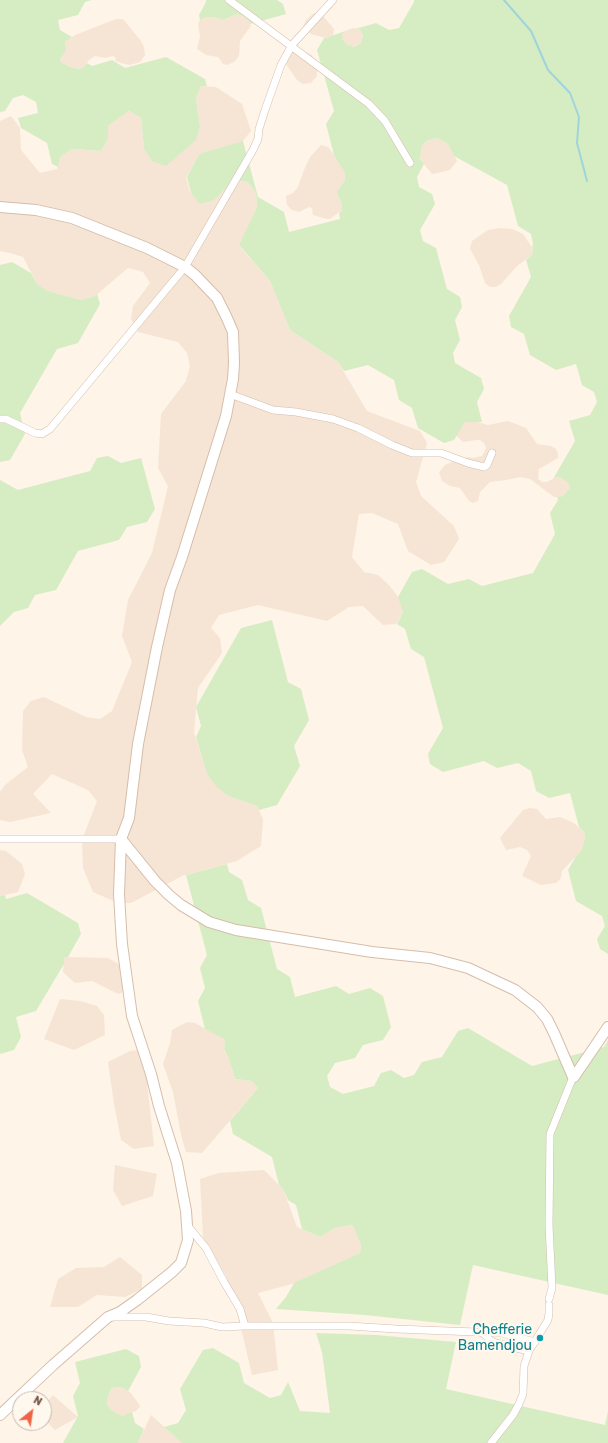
<!DOCTYPE html>
<html>
<head>
<meta charset="utf-8">
<style>
  body { margin:0 }
  #map { position:relative; width:608px; height:1443px; overflow:hidden; background:#fef4e7; font-family:Rubik,sans-serif }
  canvas { display:block }
  .north { position:absolute; left:12px; top:1391px; width:40px; height:40px; box-sizing:border-box; background:#fff8ee; border:1px solid #c9b8ac; border-radius:50%; rotate:30deg; font-size:11px; font-weight:700; line-height:16px; text-align:center; color:#795849 }
  .north::after { content:''; display:block; margin:auto; width:14px; height:18px; background:#ee6445; clip-path:polygon(50% 0,100% 100%,50% 72%,0 100%) }
</style>
</head>
<body>
<div id="map">
<canvas width="608" height="1443"></canvas>
<div class="north">N</div>
</div>
<script>
const ctx = document.querySelector('canvas').getContext('2d');
ctx.lineJoin = 'round';
function fill(path, color) { ctx.fillStyle = color; ctx.fill(path, 'evenodd'); }
const toPath = rows => new Path2D(rows.map(r => 'M' + r).join(''));
function stroke(path, color, width, dash) { ctx.strokeStyle = color; ctx.lineWidth = width; ctx.lineCap = dash ? 'butt' : 'round'; ctx.setLineDash(dash || []); ctx.stroke(path); }
function drawText(font, color, halo, rows, align = 'center') {
  ctx.font = font + ' Rubik,sans-serif'; ctx.lineWidth = 4; ctx.setLineDash([]); ctx.textBaseline = 'middle'; ctx.strokeStyle = halo; ctx.fillStyle = color; for (const [text, x, y, turn = 0] of rows) {
    ctx.save(); ctx.translate(x, y); ctx.rotate((+turn || 0) * Math.PI / 180); ctx.textAlign = isNaN(turn) ? turn : align; if (halo) ctx.strokeText(text, 0, 0); ctx.fillText(text, 0, 0); ctx.restore();
  }
}
fill(toPath([
  [314,13,323,16,334,29,333,36,326,38,311,34,303,27,306,20],
  [236,14,243,16,248,20,251,26,240,41,239,56,234,62,227,65,223,64,218,57,206,55,197,49,200,37,198,23,203,18,214,17,224,20],
  [116,19,123,19,141,41,144,47,145,55,140,62,130,65,121,63,116,61,115,57,112,56,106,58,95,56,89,60,83,68,80,69,70,67,61,62,60,58,66,50,65,42,75,35],
  [353,28,359,29,363,35,361,43,353,47,348,45,342,39,342,35,345,31],
  [302,50,312,55,317,69,317,76,311,83,303,84,297,80,286,64,293,51],
  [201,86,216,87,242,104,251,131,242,142,199,154,186,178,190,192,201,204,234,180,248,182,256,193,257,207,239,246,270,281,290,330,338,362,367,411,420,431,427,443,416,482,421,496,454,526,459,539,444,562,431,565,408,551,398,524,372,513,359,514,352,557,364,572,378,575,389,585,399,598,403,612,396,624,383,625,363,606,349,607,327,621,258,605,219,615,211,628,220,638,222,653,198,688,194,732,207,774,228,796,257,806,263,819,261,846,237,861,182,876,131,903,118,903,93,892,83,868,82,840,97,801,88,790,52,774,33,794,51,813,10,822,0,820,0,792,5,785,28,767,22,750,23,711,31,701,44,697,86,717,100,719,112,711,132,662,122,636,128,600,152,553,168,486,158,468,161,414,186,381,190,366,187,353,178,342,138,332,131,319,133,306,150,283,143,272,128,268,95,296,81,300,48,291,37,284,23,257,10,253,0,251,0,121,11,116,20,128,21,150,40,173,57,169,60,157,72,149,101,151,108,139,108,126,129,111,141,118,144,149,152,161,200,126,196,99],
  [438,138,448,144,457,161,450,170,432,174,420,159,422,146,426,141],
  [321,145,328,147,339,161,345,173,345,180,337,191,337,194,342,204,342,210,330,219,327,219,313,215,312,208,309,207,299,212,292,210,287,205,286,196,293,193,298,187,304,170,310,157],
  [500,228,512,229,523,234,533,249,532,255,517,266,501,284,496,287,490,287,485,283,479,265,470,249,472,241,488,230],
  [474,421,488,425,508,421,526,428,537,444,551,446,556,449,558,453,558,458,539,469,538,479,542,482,547,482,556,477,561,478,568,483,570,488,563,496,559,497,554,497,530,479,520,477,506,480,490,482,480,492,478,501,473,503,469,501,460,488,450,486,442,481,439,472,445,465,454,461,463,459,468,457,473,458,482,456,486,448,484,443,480,440,476,440,463,442,456,435,465,422],
  [530,808,537,809,546,819,560,817,574,823,584,832,585,838,581,851,562,871,561,878,556,883,541,885,522,876,531,856,527,850,520,847,506,850,500,838,523,810],
  [0,850,6,851,22,864,25,874,18,892,0,896],
  [64,957,108,958,117,963,130,979,132,989,118,994,92,981,75,983,63,972],
  [60,999,80,1001,97,1006,104,1015,105,1035,74,1050,44,1039],
  [187,1022,195,1023,224,1039,225,1042,224,1050,229,1059,235,1079,252,1081,258,1088,202,1153,186,1152,181,1135,173,1092,163,1064,170,1043,172,1030],
  [138,1050,145,1064,154,1146,134,1149,121,1140,114,1104,108,1062,130,1051],
  [115,1165,157,1174,153,1196,122,1206,113,1190],
  [264,1170,283,1189,297,1227,320,1237,335,1228,354,1225,361,1245,360,1253,296,1283,258,1293,273,1323,278,1370,252,1375,233,1293,225,1274,212,1255,203,1237,200,1179,219,1173],
  [120,1257,142,1275,142,1289,125,1297,97,1295,78,1307,50,1307,58,1279,76,1268,104,1267],
  [115,1387,121,1387,130,1392,139,1404,140,1407,136,1411,122,1416,111,1410,107,1404,107,1399,111,1389],
  [53,1395,78,1417,55,1430,44,1419,44,1406],
  [151,1415,182,1443,138,1443]
]), '#f6e5d4');
fill(toPath([
  [0,0,92,0,85,2,78,15,58,20,60,30,72,37,65,42,66,50,60,59,61,62,70,67,80,69,83,68,87,63,92,66,112,60,125,68,166,57,205,79,207,86,201,86,196,99,200,126,196,140,166,166,152,161,144,149,141,118,129,111,108,126,108,139,101,151,72,149,60,157,58,167,52,164,47,143,21,128,18,118,38,113,36,102,23,95,13,98,5,111,0,112],
  [206,0,277,0,283,4,286,14,250,24,248,20,243,16,236,14,224,20,214,17,203,18,200,21,199,15,206,2],
  [414,0,608,0,608,954,600,949,597,939,605,926,602,916,576,901,568,870,576,856,581,851,585,838,584,832,579,827,570,793,549,798,536,791,531,771,518,763,497,768,484,761,443,772,430,764,428,754,443,728,424,657,411,649,405,629,397,624,403,612,398,597,412,572,422,569,448,584,469,579,482,586,533,573,555,534,550,513,558,500,557,497,563,496,570,488,568,483,561,478,556,477,553,479,575,441,569,421,590,415,597,402,594,392,582,385,576,364,556,370,530,355,524,334,511,327,509,316,531,277,526,260,532,255,533,249,532,247,533,244,531,234,518,226,507,185,454,156,448,144,438,138,426,141,422,146,420,159,424,164,417,177,419,187,432,194,435,204,420,230,423,241,436,248,447,289,460,297,462,307,455,320,460,340,453,353,455,363,481,378,484,389,477,402,482,422,465,422,454,440,444,443,418,428,412,408,399,400,394,380,368,365,344,371,338,362,290,330,270,281,239,245,257,207,256,193,248,182,234,180,214,200,200,204,191,193,187,177,199,154,243,141,258,197,284,212,289,232,340,219,339,213,342,210,342,204,337,194,337,191,345,180,345,173,334,155,326,124,334,111,317,50,324,38,326,38,345,31,342,35,342,39,348,45,354,47,361,43,363,35,359,29,355,29,376,23,389,30,399,28,414,2],
  [12,262,31,273,37,284,48,291,81,300,95,296,97,294,100,304,78,343,57,349,20,413,25,434,10,460,0,462,0,265],
  [108,456,121,463,141,458,155,509,147,522,127,527,119,540,78,551,56,590,35,595,28,608,14,612,0,626,0,480,18,490,90,471,97,458],
  [272,620,288,682,301,689,309,720,294,746,300,766,277,805,259,810,257,806,228,796,216,786,207,774,196,737,201,726,196,707,241,628],
  [227,864,229,872,242,880,248,900,261,908,277,969,290,977,295,997,336,986,349,994,370,988,383,996,391,1027,383,1040,363,1045,355,1058,335,1063,327,1076,330,1087,343,1094,374,1086,381,1073,391,1070,404,1078,414,1075,422,1062,442,1057,458,1031,468,1028,532,1066,604,1047,608,1040,608,1295,473,1265,460,1325,365,1315,276,1309,286,1297,294,1283,360,1253,361,1245,353,1225,335,1228,320,1237,302,1229,296,1205,288,1200,283,1189,279,1185,272,1157,233,1134,230,1121,258,1088,252,1081,235,1079,229,1059,224,1049,225,1042,224,1039,205,1029,198,1001,205,988,200,968,207,955,186,875],
  [27,893,78,923,81,934,68,957,64,957,64,964,36,1011,16,1017,21,1037,14,1050,0,1054,0,896,5,895,6,899],
  [316,1333,376,1335,456,1342,446,1389,605,1425,608,1411,608,1443,182,1443,164,1427,178,1423,186,1410,180,1389,203,1350,213,1348,239,1363,244,1383,270,1398,281,1395,288,1382,300,1411,330,1413,322,1352],
  [126,1349,139,1356,141,1367,128,1391,121,1387,115,1387,111,1389,107,1399,107,1404,111,1410,122,1416,132,1412,135,1423,144,1429,138,1443,63,1443,78,1416,73,1396,80,1383,75,1362]
]), '#d6edc4');
stroke(toPath([
  [504,0,531,31,548,70,570,93,579,117,577,143,587,181]
]), '#9fd4db', 2);
const street = toPath([
  [229,0,369,104,385,121,410,163],
  [230,394,273,410,296,412,333,419,358,428,392,445,412,453,441,453,468,463,484,467,487,465,492,453],
  [0,419,6,419,35,433,42,434,50,429,185,267,253,150,258,139,259,129,265,110,281,65,292,45,333,0],
  [0,839,121,839],
  [187,1225,206,1248,224,1282,240,1309,245,1326],
  [549,1299,552,1288,549,1225,550,1134,573,1077],
  [112,1317,146,1317,169,1321,204,1323,222,1327,245,1326,349,1326,396,1329,476,1332],
  [482,1333,498,1332,535,1342],
  [484,1334,491,1341,496,1343,529,1351],
  [491,1443,513,1415,519,1404,523,1394,524,1366,529,1351,548,1320,549,1313,549,1305]
]);
const secondary = toPath([
  [0,207,36,210,72,218,147,248,185,267,195,275,217,298,226,316,233,332,234,363,233,379,226,416,182,557,170,590,157,647,138,744,129,818,121,839,119,894,120,911,122,944,132,1016,151,1074,159,1106,177,1163,186,1211,188,1240,181,1263,172,1272,137,1300,120,1312,108,1317,53,1365,0,1415],
  [121,839,155,881,169,895,181,905,209,922,236,930,372,952,430,958,468,968,515,990,537,1007,547,1019,554,1033,573,1077,574,1077,608,1027]
]);
stroke(street, '#d3bdae', 8);
stroke(secondary, '#d6bdab', 12);
stroke(street, '#fff', 7);
stroke(secondary, '#fff', 10);
for (const [x, y, r, color] of [
  [540,1338,4,"#0f9aa8"]
]) { const dot = new Path2D(); dot.arc(x, y, r, 0, 2 * Math.PI); ctx.fillStyle = color; ctx.fill(dot); stroke(dot, '#fff8ee', 1.5); }
drawText('14px', '#0d838f', '#fff8ee', [
  ["Chefferie",532,1330],
  ["Bamendjou",532,1346]
], 'right');
</script>
</body>
</html>
